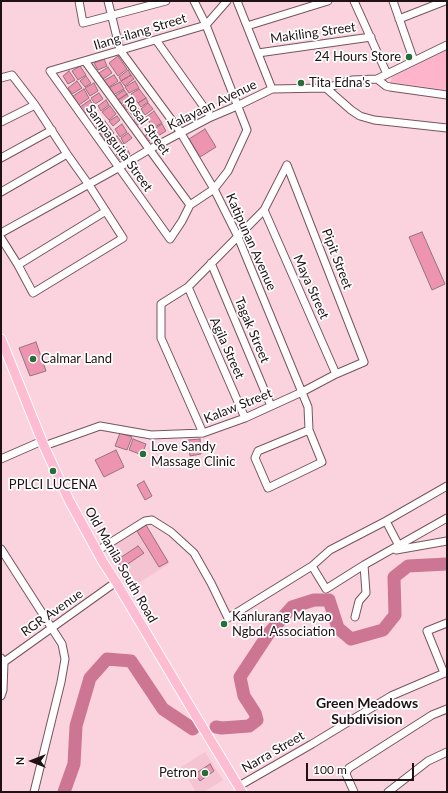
<!DOCTYPE html>
<html>
<head>
<meta charset="utf-8">
<style>
  body { margin:0 }
  #map { position:relative; width:448px; height:793px; overflow:hidden; background:#fbd3de; font-family:Lato,sans-serif }
  canvas { display:block }
  .frame { position:absolute; inset:0; border:2px solid #1f1116; pointer-events:none }
  .north { position:absolute; left:12px; top:741px; width:40px; height:40px; -webkit-text-stroke:3px #fff; paint-order:stroke; rotate:270deg; font-size:11px; font-weight:700; line-height:16px; text-align:center; color:#1f1116 }
  .north::after { content:''; display:block; margin:auto; width:14px; height:18px; background:#1f1116; clip-path:polygon(50% 0,100% 100%,50% 72%,0 100%) }
  .scale { position:absolute; left:306px; top:763px; width:108px; height:18px; box-sizing:border-box; border:2px solid #1f1116; border-top:0; padding-left:5px; font-size:12px; line-height:14px; white-space:nowrap; color:#1f1116; -webkit-text-stroke:3px #fff; paint-order:stroke }
</style>
</head>
<body>
<div id="map">
<canvas width="448" height="793"></canvas>
<div class="frame"></div>
<div class="north">N</div>
<div class="scale">100 m</div>
</div>
<script>
const ctx = document.querySelector('canvas').getContext('2d');
ctx.lineJoin = 'round';
function fill(path, color) { ctx.fillStyle = color; ctx.fill(path, 'evenodd'); }
const toPath = rows => new Path2D(rows.map(r => 'M' + r).join(''));
function stroke(path, color, width, dash) { ctx.strokeStyle = color; ctx.lineWidth = width; ctx.lineCap = dash ? 'butt' : 'round'; ctx.setLineDash(dash || []); ctx.stroke(path); }
function drawText(font, color, halo, rows, align = 'center') {
  ctx.font = font + ' Lato,sans-serif'; ctx.lineWidth = 3.5; ctx.setLineDash([]); ctx.textBaseline = 'middle'; ctx.strokeStyle = halo; ctx.fillStyle = color; for (const [text, x, y, turn = 0] of rows) {
    ctx.save(); ctx.translate(x, y); ctx.rotate((+turn || 0) * Math.PI / 180); ctx.textAlign = isNaN(turn) ? turn : align; if (halo) ctx.strokeText(text, 0, 0); ctx.fillText(text, 0, 0); ctx.restore();
  }
}
fill(toPath([
  [145,523,170,563,131,588,106,547],
  [205,752,223,780,204,792,196,792,181,767]
]), '#f5c4d2');
fill(toPath([
  [447,50,447,90,390,82,392,77]
]), '#feb5cb');
stroke(toPath([
  [216,727,222,728,249,726,257,720,255,713,244,696,240,677,269,633,292,607,314,600,329,600,338,628,351,639,383,630,395,615,394,577,408,566,447,564],
  [64,792,74,764,76,726,90,678,107,659,131,661,163,709,193,729]
]), '#cc7693', 13);
const building = toPath([
  [118,56,127,69,118,76,109,63,118,56],
  [104,59,107,66,98,70,94,63,104,59],
  [80,66,86,75,78,80,72,71,80,66],
  [108,67,112,73,103,79,99,73,108,67],
  [128,70,131,75,121,81,119,77,128,70],
  [69,71,75,80,68,84,63,76,69,71],
  [114,75,118,81,108,88,103,81,114,75],
  [131,75,134,79,125,86,121,81,131,75],
  [86,76,91,83,85,87,80,81,86,76],
  [77,81,82,88,72,94,68,88,77,81],
  [135,81,139,88,129,93,125,87,135,81],
  [120,82,124,89,113,95,109,88,120,82],
  [94,83,98,91,90,96,85,88,94,83],
  [84,89,89,98,79,105,73,96,84,89],
  [139,89,146,98,138,103,131,94,139,89],
  [124,90,127,94,118,100,115,96,124,90],
  [99,93,103,99,95,104,91,98,99,93],
  [127,94,129,98,121,104,118,100,127,94],
  [146,98,148,102,141,107,138,103,146,98],
  [90,100,94,106,85,113,80,107,90,100],
  [106,100,109,105,101,111,98,106,106,100],
  [132,100,135,105,126,110,123,105,132,100],
  [148,103,153,109,145,115,141,109,148,103],
  [136,105,139,110,132,115,128,110,136,105],
  [110,106,116,114,109,120,102,112,110,106],
  [139,110,141,113,134,118,132,115,139,110],
  [154,111,162,123,153,128,146,117,154,111],
  [142,114,146,119,136,126,133,121,142,114],
  [117,116,120,120,113,126,109,121,117,116],
  [105,121,114,133,105,140,96,127,105,121],
  [122,124,127,132,120,137,115,129,122,124],
  [162,124,166,131,158,136,154,129,162,124],
  [205,129,216,147,200,157,189,139,205,129],
  [153,131,156,137,147,142,144,136,153,131],
  [128,133,132,138,124,144,121,138,128,133],
  [117,136,124,146,116,151,109,141,117,136],
  [126,147,130,154,120,160,116,154,126,147],
  [422,232,445,284,432,290,409,237,422,232],
  [36,342,46,371,30,376,19,348,36,342],
  [120,433,132,437,127,450,115,446,120,433],
  [133,439,146,444,142,455,129,450,133,439],
  [200,439,201,454,190,456,188,440,200,439],
  [116,450,124,467,104,477,95,460,116,450],
  [144,481,152,496,145,500,137,485,144,481],
  [146,525,168,562,159,567,137,531,146,525],
  [138,546,144,553,122,568,117,560,138,546],
  [210,764,214,771,200,781,195,774,210,764]
]);
fill(building, '#ec94b0');
stroke(building, '#97737d', 1);
const minor = toPath([
  [79,1,83,23,166,1],
  [108,1,120,50,179,130,214,189,238,237,308,407,309,430,322,462,268,488,255,458,258,451,309,430],
  [194,1,206,25,247,130,228,171,214,189,190,205,182,221,170,239,50,71,206,25,227,1],
  [237,1,272,89],
  [354,1,387,74],
  [393,1,414,61],
  [399,19,445,1],
  [247,26,328,1],
  [156,40,211,117],
  [258,53,371,37],
  [85,61,190,205],
  [1,78,12,75,35,105,67,154,89,185,123,238,33,293,18,265,1,238],
  [377,79,386,86,390,87,447,95],
  [326,88,351,110,360,116,374,120,447,128],
  [1,122,35,105],
  [1,158,52,130],
  [1,192,67,154],
  [264,210,336,374],
  [1,233,118,168,150,149,211,117,237,106,272,89,326,88,352,80,377,79,447,45],
  [211,263,271,406],
  [18,265,106,211],
  [188,287,245,418],
  [203,433,161,338,161,304,188,287,264,210,287,165],
  [44,446,100,426,151,435,203,433,245,418,302,392,336,374,364,362,287,165],
  [1,459,42,441],
  [386,521,399,546],
  [1,549,62,644,65,659,61,682,34,792],
  [396,550,447,541],
  [97,551,145,521,152,520,171,532,194,553,211,583,228,618,312,566,330,550,386,521,447,486],
  [312,566,326,589,364,565,447,518],
  [355,617,359,601,366,593,364,565],
  [1,658,4,662,3,690,1,696],
  [1,663,4,662,116,582],
  [444,673,427,631,447,623],
  [239,786,312,744,391,696,447,672],
  [354,792,346,774,347,771,349,768,432,715,447,709],
  [388,792,428,761,447,752]
]);
const major = toPath([
  [1,339,44,446,69,500,103,562,116,582,197,718,242,792]
]);
stroke(minor, '#77545f', 9);
stroke(major, '#fff', 11);
stroke(minor, '#fff', 7);
stroke(major, '#fdbcd2', 9);
for (const [x, y, r, color] of [
  [409,57,4,"#276e3a"],
  [301,83,4,"#276e3a"],
  [33,359,4,"#276e3a"],
  [143,454,4,"#276e3a"],
  [53,471,4,"#276e3a"],
  [224,624,4,"#276e3a"],
  [205,773,4,"#276e3a"]
]) { const dot = new Path2D(); dot.arc(x, y, r, 0, 2 * Math.PI); ctx.fillStyle = color; ctx.fill(dot); stroke(dot, '#fff', 1.5); }
drawText('13px', '#1f1116', '#fff', [
  ["Ilang-ilang Street",140,32,-17],
  ["Makiling Street",313,33,-8],
  ["Kalayaan Avenue",212,105,-26],
  ["Rosal Street",147,126,54],
  ["Sampaguita Street",119,148,54],
  ["Katipunan Avenue",251,242,66],
  ["Pipit Street",337,259,69],
  ["Maya Street",311,287,66],
  ["Tagak Street",252,330,67],
  ["Agila Street",227,348,66],
  ["Kalaw Street",238,406,-22],
  ["Old Manila South Road",121,565,60],
  ["RGR Avenue",52,613,-35],
  ["Narra Street",273,752,-30]
]);
drawText('13px', '#1f1116', '#fff', [
  ["24 Hours Store",401,57,"right"],
  ["Tita Edna's",309,83],
  ["Calmar Land",41,359],
  ["Love Sandy",151,447],
  ["Massage Clinic",151,462],
  ["PPLCI LUCENA",53,485,"center"],
  ["Kanlurang Mayao",232,617],
  ["Ngbd. Association",232,632],
  ["Petron",197,773,"right"]
], 'left');
drawText('bold 14px', '#1f1116', '#fff', [
  ["Green Meadows",367,703],
  ["Subdivision",367,719]
]);
</script>
</body>
</html>
